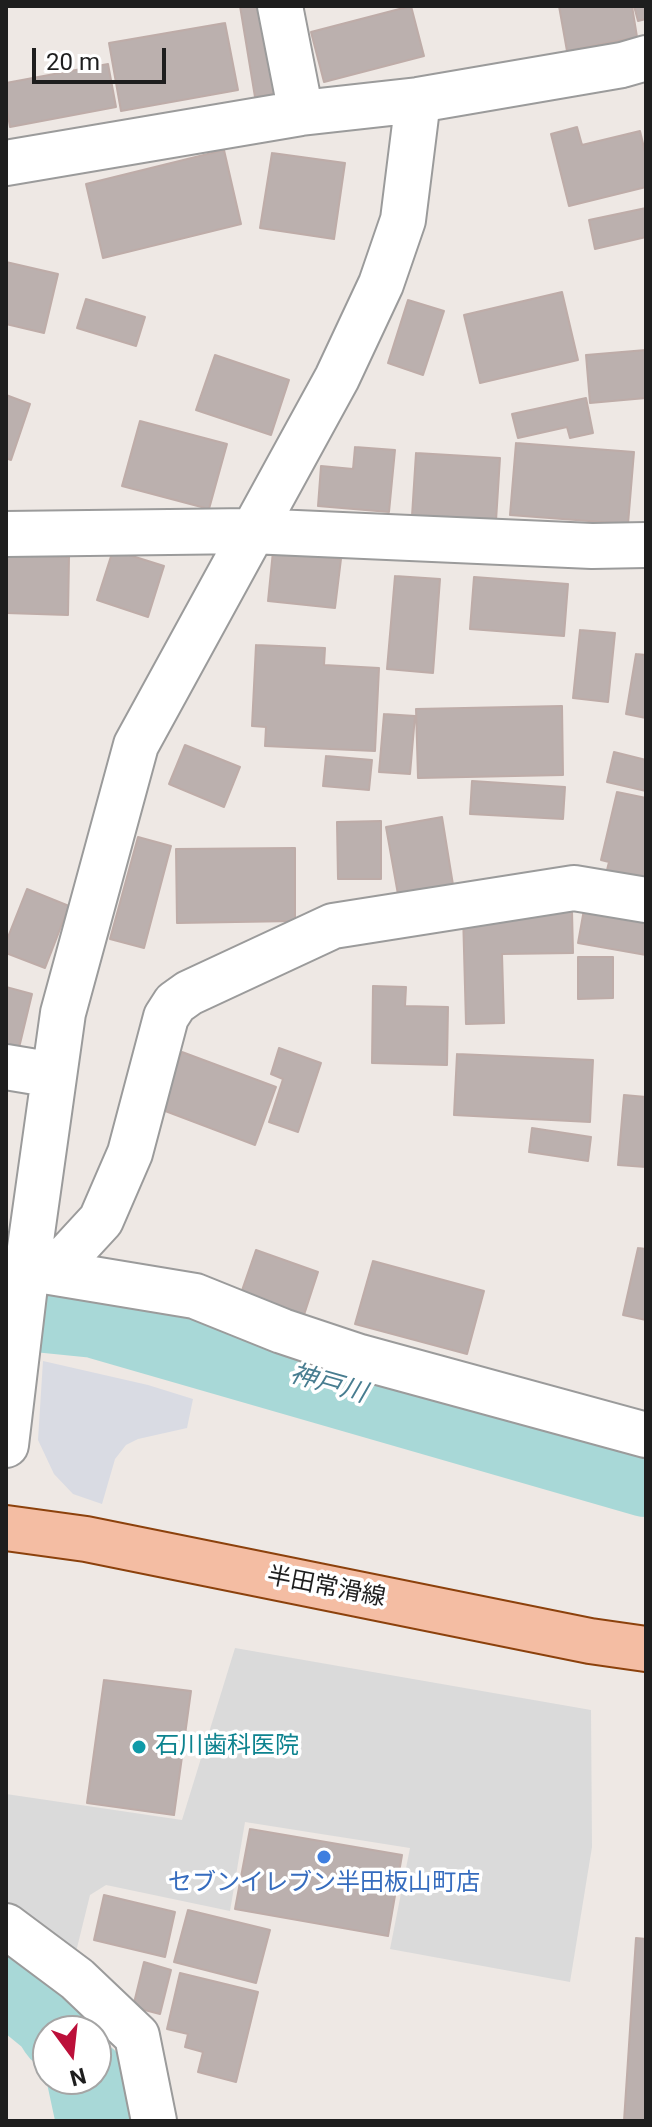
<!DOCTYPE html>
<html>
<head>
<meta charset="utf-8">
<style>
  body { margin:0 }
  #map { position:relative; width:652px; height:2127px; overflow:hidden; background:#eee8e4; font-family:Roboto,sans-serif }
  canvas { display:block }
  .frame { position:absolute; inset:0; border:8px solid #1e1e1e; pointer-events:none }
  .north { position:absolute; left:32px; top:2015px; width:80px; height:80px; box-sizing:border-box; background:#fff; border:2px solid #a5a5a5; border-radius:50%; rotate:165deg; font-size:22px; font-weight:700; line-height:32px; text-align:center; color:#1e1e1e }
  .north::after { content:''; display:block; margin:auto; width:28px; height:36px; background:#bc103a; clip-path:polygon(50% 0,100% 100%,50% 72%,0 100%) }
  .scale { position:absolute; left:32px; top:48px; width:134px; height:36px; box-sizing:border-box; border:4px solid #1e1e1e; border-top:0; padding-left:10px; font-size:24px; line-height:28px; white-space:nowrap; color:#1e1e1e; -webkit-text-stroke:6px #fff; paint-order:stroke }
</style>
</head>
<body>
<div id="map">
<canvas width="652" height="2127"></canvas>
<div class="frame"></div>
<div class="north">N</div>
<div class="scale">20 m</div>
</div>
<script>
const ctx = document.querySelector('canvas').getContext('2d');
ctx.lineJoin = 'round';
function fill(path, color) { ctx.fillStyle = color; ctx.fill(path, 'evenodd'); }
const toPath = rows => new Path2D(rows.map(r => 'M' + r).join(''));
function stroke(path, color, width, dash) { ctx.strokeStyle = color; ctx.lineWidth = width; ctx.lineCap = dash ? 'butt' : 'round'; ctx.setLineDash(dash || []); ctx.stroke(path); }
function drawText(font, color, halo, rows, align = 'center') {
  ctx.font = font + ' Roboto,"Noto Sans JP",sans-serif'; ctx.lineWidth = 7; ctx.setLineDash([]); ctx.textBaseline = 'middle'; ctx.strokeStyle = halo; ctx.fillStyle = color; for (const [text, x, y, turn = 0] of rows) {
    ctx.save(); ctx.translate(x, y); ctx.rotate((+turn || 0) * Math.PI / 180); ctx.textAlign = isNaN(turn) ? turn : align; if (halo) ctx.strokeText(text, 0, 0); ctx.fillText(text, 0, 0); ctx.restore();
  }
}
fill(toPath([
  [235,1648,591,1710,592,1847,570,1982,390,1949,410,1848,245,1822,230,1911,106,1885,90,1895,74,1960,6,1914,6,1794,182,1820]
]), '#dadada');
fill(toPath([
  [43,1361,148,1385,193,1399,187,1428,138,1439,126,1445,115,1459,102,1504,73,1494,54,1474,38,1440]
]), '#d9dbe3');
stroke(toPath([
  [6,1309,95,1318,646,1477],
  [6,1982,52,2020,59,2031],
  [87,2079,96,2121]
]), '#a8d8d7', 80);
const building = toPath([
  [240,6,268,6,282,93,255,97,240,6],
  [411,6,424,56,324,82,311,32,411,6],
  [559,6,632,6,637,37,567,51,559,6],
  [634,6,646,6,646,19,638,21,634,6],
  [225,23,238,90,121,111,109,43,225,23],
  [108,64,116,107,10,127,6,104,6,83,108,64],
  [577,127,582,145,640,131,646,156,646,187,569,206,551,134,577,127],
  [224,150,241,224,103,258,86,184,224,150],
  [272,153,345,163,334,239,260,228,272,153],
  [646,208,646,237,595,249,589,220,646,208],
  [6,262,58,274,44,333,6,324,6,262],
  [562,292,578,360,480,383,464,315,562,292],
  [86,299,145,317,136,346,77,328,86,299],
  [408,300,444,311,423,375,388,363,408,300],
  [646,350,646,398,590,403,586,355,646,350],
  [215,355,289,380,271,435,196,410,215,355],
  [6,395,30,404,11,460,6,458,6,395],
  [586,398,593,433,570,438,567,427,518,438,512,414,586,398],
  [140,421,227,444,209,509,122,486,140,421],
  [516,443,634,452,628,524,510,515,516,443],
  [355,447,395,450,389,512,318,506,321,466,353,469,355,447],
  [416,453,500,458,496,521,412,516,416,453],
  [113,550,164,566,148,617,97,600,113,550],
  [273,551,341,559,335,608,268,601,273,551],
  [6,555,69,557,68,615,6,613,6,555],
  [395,576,440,579,433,673,387,669,395,576],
  [474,577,568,584,564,636,470,629,474,577],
  [580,630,615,633,608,702,573,698,580,630],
  [256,645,325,648,324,665,379,668,375,751,265,746,266,727,252,726,256,645],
  [636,654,646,655,646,718,626,714,636,654],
  [562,706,563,775,418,778,416,709,562,706],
  [384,714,415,716,410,774,379,772,384,714],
  [185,745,240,767,224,807,169,784,185,745],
  [614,752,646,760,646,791,607,782,614,752],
  [326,756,372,760,369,790,323,786,326,756],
  [472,781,565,787,563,819,470,814,472,781],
  [617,792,646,798,646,887,605,878,609,862,601,860,617,792],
  [442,817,454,891,399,900,386,827,442,817],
  [381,821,381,879,338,879,337,822,381,821],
  [138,837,171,846,144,948,110,939,138,837],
  [295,848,295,921,177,923,176,849,295,848],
  [27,889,69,906,45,968,6,953,6,942,27,889],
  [585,904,646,914,646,955,578,943,585,904],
  [572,911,573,953,502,954,504,1023,466,1024,463,914,572,911],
  [578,957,613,957,613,998,578,999,578,957],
  [373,986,406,987,405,1006,448,1007,447,1065,372,1063,373,986],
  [6,987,32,994,18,1052,6,1049,6,987],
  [279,1048,321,1063,298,1132,269,1122,283,1079,271,1074,279,1048],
  [182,1052,276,1087,255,1145,160,1109,182,1052],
  [457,1054,593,1060,590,1122,454,1115,457,1054],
  [624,1095,646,1097,646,1167,618,1165,624,1095],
  [532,1128,591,1137,588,1161,529,1152,532,1128],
  [638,1248,646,1249,646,1320,623,1315,638,1248],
  [256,1250,318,1272,302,1321,239,1299,256,1250],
  [373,1261,484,1291,467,1354,355,1324,373,1261],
  [104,1680,191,1691,174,1815,87,1803,104,1680],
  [250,1829,402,1855,388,1936,235,1909,250,1829],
  [104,1895,175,1912,165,1957,94,1940,104,1895],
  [188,1910,270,1930,256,1983,174,1962,188,1910],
  [636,1938,646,1939,646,2121,624,2121,636,1938],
  [144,1962,171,1970,160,2014,133,2007,144,1962],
  [180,1973,258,1992,236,2082,198,2072,203,2052,185,2047,188,2034,167,2029,180,1973]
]);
fill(building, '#bbb0ae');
stroke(building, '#beaca8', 2);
const minor = toPath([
  [280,6,301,113],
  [6,163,301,113,418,100,622,65,646,58],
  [6,534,251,531,592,546,646,545],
  [6,1067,54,1075],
  [32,1269,195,1296,282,1331,360,1357,646,1435],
  [54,1271,101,1220,130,1153,166,1017,175,1003,189,993,333,926,574,888,646,900],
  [6,1445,27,1269,63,1013,136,745,337,378,381,284,403,220,418,100],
  [6,1926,77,1979,137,2036,154,2121]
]);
const major = toPath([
  [6,1528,86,1539,590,1641,646,1649]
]);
stroke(minor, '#9b9b9b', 48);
stroke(major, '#8c410c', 48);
stroke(minor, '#fff', 44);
stroke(major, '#f4bda3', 44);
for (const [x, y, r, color] of [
  [139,1747,8,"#0f9aa8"],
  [324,1857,8,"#3f7fe0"]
]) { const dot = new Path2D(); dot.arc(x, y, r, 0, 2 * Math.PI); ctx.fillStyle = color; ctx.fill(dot); stroke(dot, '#fff', 3); }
drawText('24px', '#1e1e1e', '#fff', [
  ["半田常滑線",326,1588,11]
]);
drawText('24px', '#0d838f', '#fff', [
  ["石川歯科医院",155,1747]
], 'left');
drawText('24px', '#366cbe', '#fff', [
  ["セブンイレブン半田板山町店",324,1884]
]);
drawText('italic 26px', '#487d90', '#fff', [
  ["神戸川",328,1385,16]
]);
</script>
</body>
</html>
